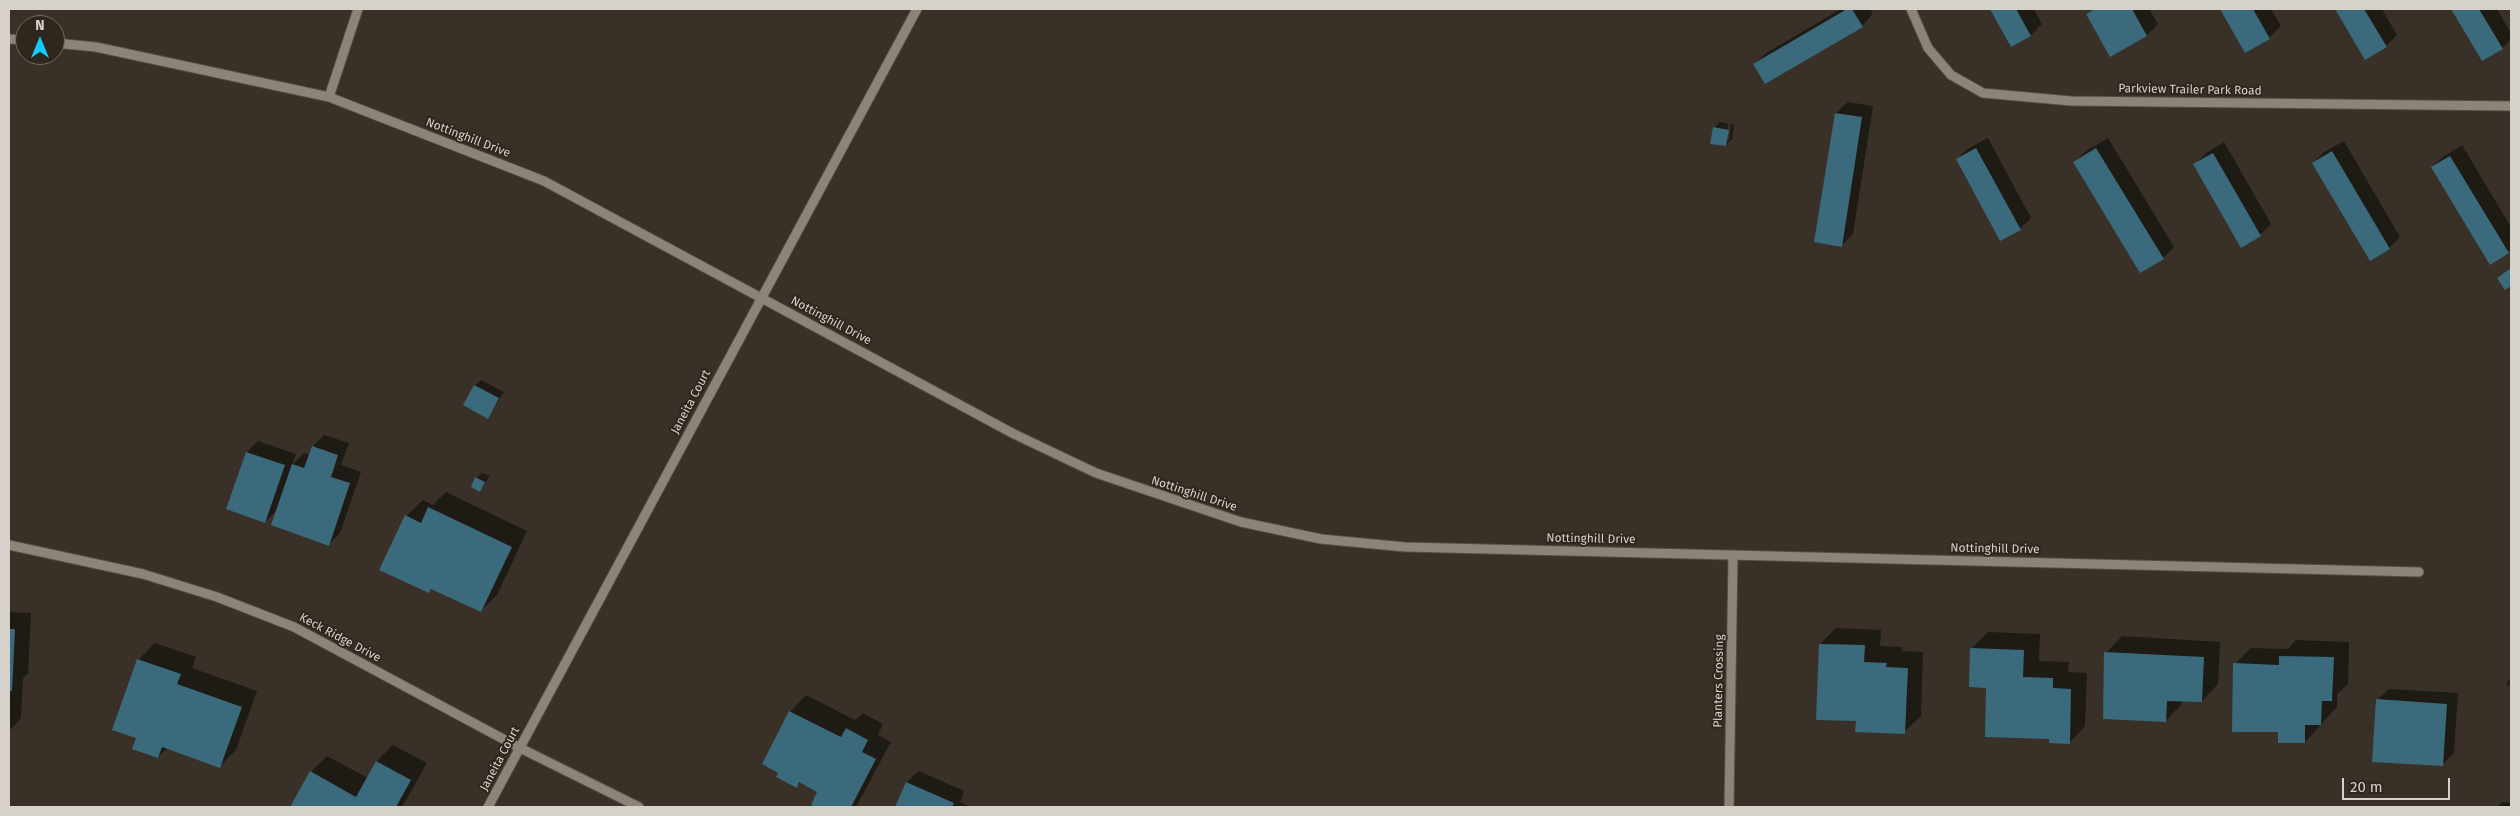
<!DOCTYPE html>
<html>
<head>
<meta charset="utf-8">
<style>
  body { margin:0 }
  #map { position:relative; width:2520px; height:816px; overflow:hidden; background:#393127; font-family:"Fira Sans",sans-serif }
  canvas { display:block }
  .frame { position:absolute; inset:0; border:10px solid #d6d1cb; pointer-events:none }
  .north { position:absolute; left:15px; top:15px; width:50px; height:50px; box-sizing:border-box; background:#2f271d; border:1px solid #726b63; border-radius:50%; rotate:0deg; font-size:14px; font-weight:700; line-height:20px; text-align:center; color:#d6d1cb }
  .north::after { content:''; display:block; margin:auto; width:18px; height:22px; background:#13cafb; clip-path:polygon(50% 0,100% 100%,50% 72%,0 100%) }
  .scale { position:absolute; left:2342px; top:778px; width:108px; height:22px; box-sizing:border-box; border:2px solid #d6d1cb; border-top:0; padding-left:6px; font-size:15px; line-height:18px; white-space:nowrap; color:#d6d1cb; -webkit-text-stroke:4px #2f271d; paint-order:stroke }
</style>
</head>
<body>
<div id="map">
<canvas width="2520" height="816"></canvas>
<div class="frame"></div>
<div class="north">N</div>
<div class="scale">20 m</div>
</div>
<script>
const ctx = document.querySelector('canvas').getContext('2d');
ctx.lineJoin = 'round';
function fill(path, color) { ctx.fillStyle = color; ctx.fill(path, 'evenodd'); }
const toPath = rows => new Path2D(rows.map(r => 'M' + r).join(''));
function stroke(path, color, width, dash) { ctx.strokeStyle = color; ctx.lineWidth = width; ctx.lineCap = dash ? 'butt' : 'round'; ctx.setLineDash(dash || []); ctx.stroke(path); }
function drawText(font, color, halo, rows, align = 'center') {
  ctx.font = font + ' "Fira Sans",sans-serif'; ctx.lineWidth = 4; ctx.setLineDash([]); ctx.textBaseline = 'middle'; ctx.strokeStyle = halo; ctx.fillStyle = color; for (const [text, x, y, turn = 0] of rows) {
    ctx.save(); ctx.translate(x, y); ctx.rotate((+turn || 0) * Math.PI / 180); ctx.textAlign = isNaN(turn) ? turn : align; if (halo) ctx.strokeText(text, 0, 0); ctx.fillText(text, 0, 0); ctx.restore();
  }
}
fill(toPath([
  [1841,9,1870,9,1873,14,1862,26,1755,64,1766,53],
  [1991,9,2034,9,2042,24,2031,35,2011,45],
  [2093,9,2149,9,2158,24,2147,35,2087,14],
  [2222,9,2271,9,2281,26,2269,38,2245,51],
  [2336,9,2382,9,2397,35,2386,46,2366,58],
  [2453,9,2497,9,2511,33,2511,39,2502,48,2482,59],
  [1848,102,1873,106,1853,234,1841,246,1816,241,1836,113],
  [1720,122,1728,124,1726,140,1729,140,1731,124,1734,125,1732,139,1726,145,1714,128],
  [1988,138,2031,218,2020,229,1957,159,1969,148],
  [2108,138,2174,247,2163,258,2074,163,2086,151],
  [2344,141,2400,237,2389,248,2313,163,2324,152],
  [2224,142,2271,224,2260,235,2195,164,2206,153],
  [2462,145,2511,227,2511,249,2490,263,2432,167,2444,156],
  [481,380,504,392,488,417,475,386],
  [324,435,349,443,341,465,361,472,340,533,329,544,278,509,265,522,228,508,247,452,258,441,296,454,292,465,304,453,310,455,313,446],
  [482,473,490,476,480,490,476,478],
  [446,492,527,531,497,595,480,611,432,588,429,592,406,516,423,500,433,505],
  [9,612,31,613,28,673,23,678,21,718,9,731],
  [1836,628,1881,630,1880,646,1903,647,1902,651,1923,652,1921,716,1904,732,1857,720,1820,644],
  [1988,632,2040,634,2039,661,2069,662,2068,672,2087,673,2085,726,2069,743,2050,738,1988,687,1972,648],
  [2122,636,2220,642,2218,684,2202,701,2182,700,2182,704,2166,720,2106,653],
  [2296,640,2349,642,2348,684,2337,694,2337,707,2305,742,2279,731,2235,664,2251,648,2288,649],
  [155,643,196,657,192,668,257,691,236,750,220,766,167,748,158,757,138,738,114,729,139,659],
  [2511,677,2511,687,2506,684],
  [2389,689,2458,693,2454,753,2442,765,2377,700],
  [806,695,855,720,863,713,883,724,878,735,891,742,856,807,818,807,812,804,819,791,801,782,796,786,790,712],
  [393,745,427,763,402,807,292,807,311,772,327,756,368,778,377,761],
  [919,771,964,791,960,802,971,807,896,807,907,782],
  [2502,802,2511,803,2511,807,2497,807]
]), '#0007');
fill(toPath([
  [1847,9,1852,9,1863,27,1765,84,1753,64],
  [1990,9,2016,9,2031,36,2011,47],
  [2095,9,2132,9,2147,36,2110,57,2086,14],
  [2220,9,2253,9,2270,39,2245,53],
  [2335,9,2364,9,2387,47,2365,60],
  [2451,9,2479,9,2503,49,2482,61],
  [1835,113,1862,117,1842,247,1814,242],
  [1713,127,1729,130,1726,146,1710,144],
  [1976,148,2021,230,2000,241,1956,159],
  [2096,148,2164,259,2140,273,2073,162],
  [2332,151,2390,249,2370,261,2312,163],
  [2213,153,2261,236,2241,248,2193,164],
  [2450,156,2509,253,2490,265,2431,167],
  [2511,268,2511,286,2505,290,2497,278],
  [474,385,499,398,488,419,463,405],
  [312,446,338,455,331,477,350,483,329,546,271,525,292,464,304,468],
  [246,452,285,465,265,523,226,509],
  [475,477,485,482,480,492,471,487],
  [428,507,512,547,481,612,431,589,429,593,379,570,405,515,421,523],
  [9,629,15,629,12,691,9,691],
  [1819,644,1865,645,1864,662,1887,663,1886,667,1908,668,1905,734,1855,732,1856,721,1816,720],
  [1970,648,2024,650,2023,677,2053,678,2053,688,2071,689,2070,744,2049,743,2049,739,1985,737,1986,688,1969,687],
  [2104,652,2204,657,2202,702,2167,701,2166,722,2103,719],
  [2279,656,2334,657,2332,701,2322,701,2321,725,2305,725,2305,743,2278,743,2278,732,2232,732,2233,663,2279,665],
  [137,659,181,674,177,684,242,707,220,768,162,747,158,758,132,749,136,738,112,730],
  [2376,699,2447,704,2443,766,2372,762],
  [789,711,841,737,846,728,868,740,862,752,876,759,851,807,815,807,811,805,817,792,799,782,797,788,776,777,778,773,762,764],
  [376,761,411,780,396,807,290,807,310,771,356,797],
  [906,782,954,803,952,807,895,807]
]), '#3a6a7b');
const minor = toPath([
  [1911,9,1928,48,1951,75,1983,93,2071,101,2511,106],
  [9,39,25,40],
  [55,43,96,47,329,97,544,181,1014,434,1096,473,1241,522,1321,539,1405,547,2419,572],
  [329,97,358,9],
  [9,545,143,574,217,597,294,627,520,748,639,807],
  [488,807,917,9],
  [1729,807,1733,555]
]);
stroke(minor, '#534d44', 11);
stroke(minor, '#8d8478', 9);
drawText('12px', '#d6d1cb', '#2f271d', [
  ["Parkview Trailer Park Road",2190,90,1],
  ["Nottinghill Drive",468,138,21],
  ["Nottinghill Drive",831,321,28],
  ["Janeita Court",691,402,-62],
  ["Nottinghill Drive",1194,494,18],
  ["Nottinghill Drive",1591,539,1],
  ["Nottinghill Drive",1995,549,1],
  ["Keck Ridge Drive",340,638,28],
  ["Planters Crossing",1719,681,-89],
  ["Janeita Court",500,759,-62]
]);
</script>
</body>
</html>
